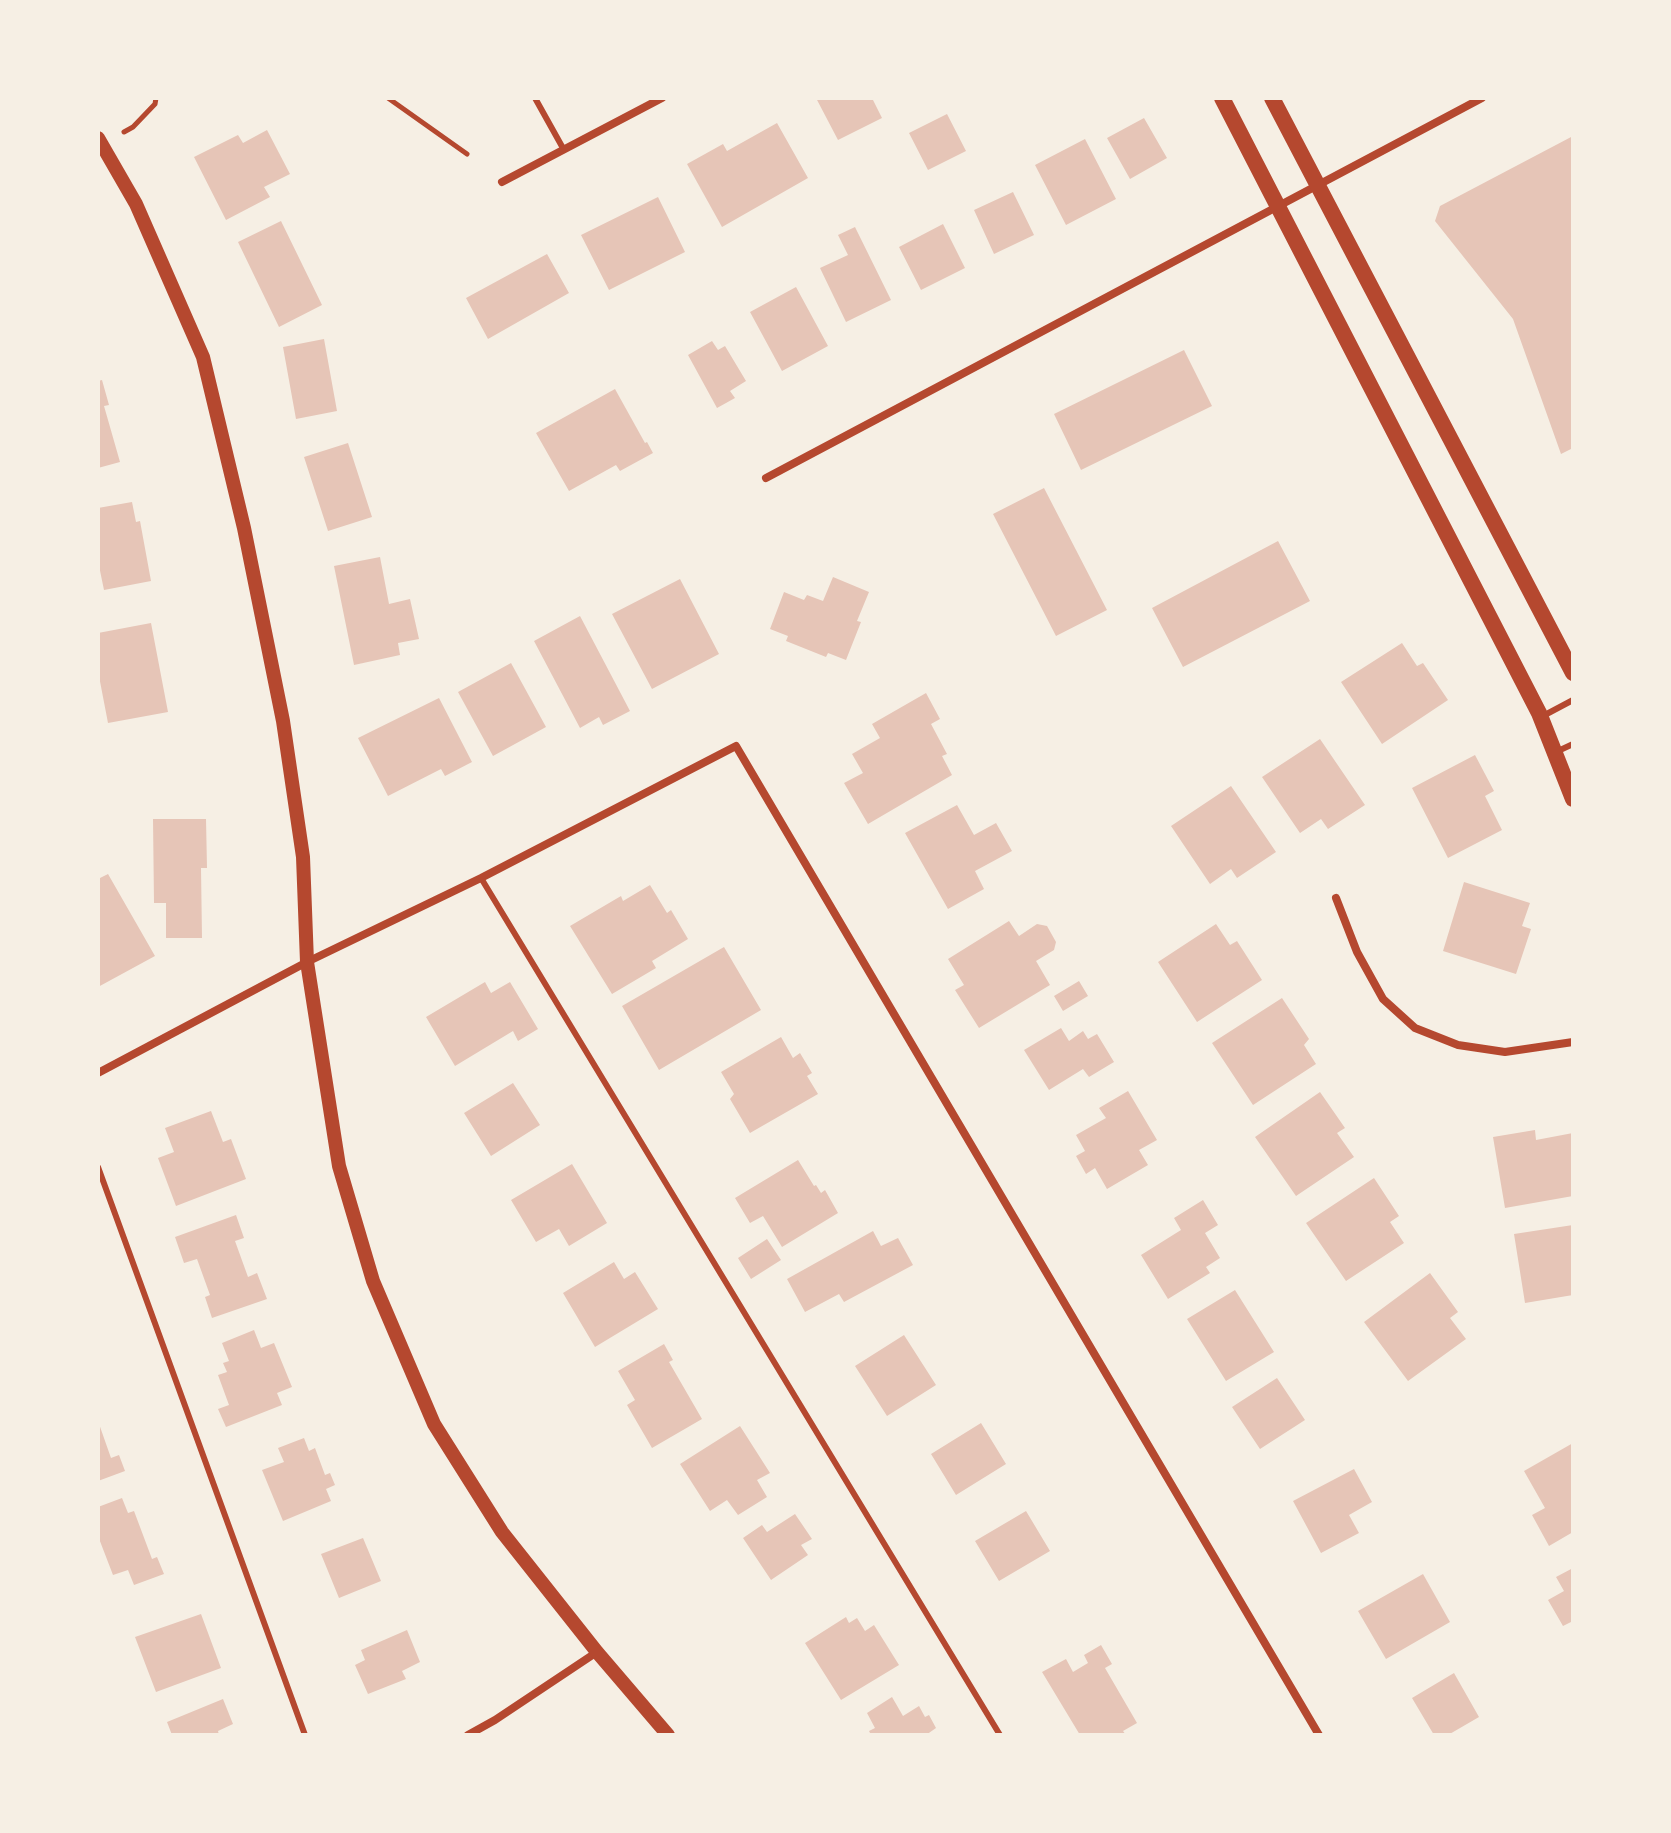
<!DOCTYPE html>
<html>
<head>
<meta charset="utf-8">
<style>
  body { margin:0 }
  #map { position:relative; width:1671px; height:1833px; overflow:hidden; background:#f6efe4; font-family:Helvetica,sans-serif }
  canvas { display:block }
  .frame { position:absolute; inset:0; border:100px solid #f6efe4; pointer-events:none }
</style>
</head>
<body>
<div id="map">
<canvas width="1671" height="1833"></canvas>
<div class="frame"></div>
</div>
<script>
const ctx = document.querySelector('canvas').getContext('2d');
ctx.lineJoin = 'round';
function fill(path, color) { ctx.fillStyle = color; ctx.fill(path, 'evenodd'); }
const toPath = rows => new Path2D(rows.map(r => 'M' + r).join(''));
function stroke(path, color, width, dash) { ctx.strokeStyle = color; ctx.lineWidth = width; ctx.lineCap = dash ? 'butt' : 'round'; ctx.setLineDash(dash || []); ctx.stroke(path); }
fill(toPath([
  [816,98,872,98,882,118,838,140],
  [947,114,966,151,928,170,909,133],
  [1144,118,1167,158,1130,179,1107,138],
  [777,123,808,178,722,227,687,164,723,144,727,151],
  [267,130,290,174,264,187,270,197,226,220,194,157,238,135,243,143],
  [1573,136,1573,448,1561,454,1513,319,1435,221,1440,206],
  [1085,139,1116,199,1066,225,1035,165],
  [1013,192,1034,235,994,254,974,210],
  [658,197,685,252,609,290,581,235],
  [281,221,322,305,279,327,238,242],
  [943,224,965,268,921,290,899,247],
  [855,227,891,300,846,322,820,268,848,255,838,235],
  [547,254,569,293,488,339,466,298],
  [796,287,828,346,782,371,750,312],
  [324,339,337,411,296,419,283,347],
  [712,341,718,350,725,346,746,381,730,391,735,398,717,408,688,355],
  [1184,350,1212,406,1081,470,1054,414],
  [102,380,109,405,104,406,120,462,98,468,98,381],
  [615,389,645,443,647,442,653,453,620,471,616,465,569,491,536,433],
  [348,443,372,517,328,531,304,457],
  [1044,488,1107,610,1056,636,993,514],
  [132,502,136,522,140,521,151,581,104,590,98,561,98,531,100,531,98,508],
  [1278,541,1310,601,1183,667,1152,608],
  [380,557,389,604,410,599,419,639,398,643,400,655,354,665,334,566],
  [833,577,869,592,857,621,861,622,846,660,828,653,826,657,786,641,788,636,770,629,784,592,804,600,807,595,823,601],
  [680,579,719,654,652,689,612,614],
  [580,616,630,711,603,725,599,717,580,728,534,641],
  [151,623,168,712,108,723,98,671,98,633],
  [1402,643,1417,666,1423,663,1448,700,1382,744,1341,682],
  [511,663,546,727,493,756,458,692],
  [926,693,940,719,931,724,947,754,942,756,952,775,868,824,844,783,863,773,852,754,880,738,872,724],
  [439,698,472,762,445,776,441,769,388,796,358,738],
  [1320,739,1365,805,1328,829,1321,819,1300,833,1262,777],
  [1475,755,1494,791,1485,796,1502,830,1448,858,1412,788],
  [1231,786,1276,852,1237,878,1231,869,1210,884,1171,826],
  [957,805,974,835,996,823,1012,851,975,871,984,889,948,909,905,833],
  [153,819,206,819,207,868,201,868,202,938,166,938,166,903,154,903],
  [108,874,155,956,98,987,98,879],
  [1464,882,1530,903,1522,926,1531,929,1516,974,1443,951],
  [650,885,667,913,671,910,688,939,652,961,656,968,612,994,570,926,621,896,623,901],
  [1009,921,1019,936,1037,924,1047,926,1056,942,1054,950,1036,961,1050,985,979,1028,955,990,964,985,948,959],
  [1216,924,1230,945,1237,941,1262,980,1197,1022,1158,962],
  [724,947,761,1010,659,1070,622,1006],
  [1079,981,1088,996,1063,1011,1054,996],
  [485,982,491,993,510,982,538,1029,518,1041,513,1031,455,1066,426,1017],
  [1282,998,1309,1039,1304,1045,1316,1064,1253,1105,1212,1043],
  [1061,1028,1069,1041,1083,1031,1088,1039,1097,1034,1114,1062,1089,1077,1083,1069,1049,1090,1024,1050],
  [781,1037,793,1058,800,1053,812,1073,807,1076,818,1094,750,1133,730,1099,734,1094,721,1072],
  [513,1083,540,1125,491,1156,464,1113],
  [1128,1091,1157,1140,1139,1150,1148,1165,1107,1189,1095,1168,1086,1174,1076,1156,1085,1151,1076,1135,1106,1118,1099,1108],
  [1320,1092,1345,1128,1337,1133,1354,1157,1296,1196,1255,1137],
  [211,1111,223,1142,231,1139,246,1179,176,1206,158,1158,174,1152,165,1128],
  [1535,1130,1536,1140,1573,1133,1573,1196,1505,1208,1493,1137],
  [798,1160,814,1186,816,1185,821,1193,825,1190,838,1213,782,1247,763,1216,750,1223,735,1198],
  [572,1164,607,1223,569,1246,559,1229,536,1242,511,1200],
  [1374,1178,1399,1216,1390,1222,1404,1243,1346,1281,1306,1223],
  [1203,1200,1218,1225,1205,1233,1220,1258,1206,1267,1210,1273,1168,1299,1141,1255,1181,1230,1174,1218],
  [236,1215,244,1238,235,1241,248,1277,257,1273,267,1299,212,1318,205,1297,210,1295,197,1259,184,1263,175,1237],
  [1573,1225,1573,1295,1525,1303,1514,1234],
  [873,1231,881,1246,898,1238,913,1265,844,1302,839,1294,805,1312,787,1279],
  [767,1239,781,1260,751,1279,738,1258],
  [614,1262,624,1279,635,1272,658,1309,595,1347,563,1293],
  [1430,1273,1458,1312,1450,1318,1466,1339,1408,1381,1364,1322],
  [1235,1290,1274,1352,1226,1381,1187,1319],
  [254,1330,261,1348,274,1343,292,1387,277,1393,282,1405,226,1427,218,1409,229,1405,218,1375,227,1372,223,1363,229,1361,222,1343],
  [904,1335,936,1385,887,1416,855,1366],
  [664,1344,673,1360,669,1362,702,1419,652,1448,627,1405,635,1400,618,1371],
  [1277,1378,1305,1420,1260,1449,1232,1407],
  [98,1421,111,1458,119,1455,125,1471,98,1481],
  [981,1423,1006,1464,956,1495,931,1454],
  [740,1426,770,1473,757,1480,767,1497,738,1515,727,1500,710,1511,680,1464],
  [304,1438,309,1451,315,1448,325,1475,330,1473,335,1485,326,1489,331,1501,283,1521,262,1470,284,1462,278,1448],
  [1573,1443,1573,1532,1549,1546,1532,1515,1545,1508,1524,1471],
  [1354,1469,1372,1502,1349,1515,1359,1533,1321,1553,1293,1501],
  [122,1498,128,1513,134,1511,152,1559,157,1557,164,1574,134,1585,128,1570,113,1575,98,1536,98,1507],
  [1026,1511,1050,1551,999,1581,975,1541],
  [795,1514,812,1539,801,1545,808,1555,771,1580,743,1538,762,1525,767,1532],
  [363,1538,381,1581,339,1598,321,1554],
  [1573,1568,1573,1621,1563,1626,1548,1600,1564,1591,1556,1577],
  [1423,1574,1450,1622,1386,1659,1358,1611],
  [201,1614,221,1668,156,1692,135,1637],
  [846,1617,849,1623,857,1618,865,1631,874,1625,899,1665,841,1700,805,1643],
  [407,1630,420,1662,402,1671,406,1679,368,1694,355,1665,365,1660,361,1650],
  [1101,1645,1112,1664,1105,1668,1137,1723,1123,1731,1126,1735,1080,1735,1042,1672,1066,1659,1073,1672,1088,1663,1084,1655],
  [1454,1673,1479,1717,1448,1735,1434,1735,1412,1698],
  [892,1697,903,1716,919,1706,925,1717,929,1715,936,1728,926,1735,871,1735,869,1731,875,1728,867,1713],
  [223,1699,233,1724,218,1731,219,1735,172,1735,167,1722]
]), '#e6c5b7');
stroke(toPath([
  [388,98,467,154],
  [124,132,133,127,155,104,156,98]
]), '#b5482f', 5);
stroke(toPath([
  [535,98,564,150],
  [1541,717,1573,700],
  [1558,751,1573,744],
  [481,878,1000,1735],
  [98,1167,305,1735]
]), '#b5482f', 6);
stroke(toPath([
  [502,182,662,98],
  [766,478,1482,98],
  [1336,898,1357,952,1383,999,1415,1028,1458,1045,1505,1052,1573,1042],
  [98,1073,307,962,481,878,736,746,1319,1735],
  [468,1735,495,1720,597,1652]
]), '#b5482f', 8);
stroke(toPath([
  [98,138,136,204,203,357,244,528,283,721,303,857,307,962,339,1166,373,1281,434,1424,502,1532,597,1652,668,1735]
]), '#b5482f', 14);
stroke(toPath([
  [1222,98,1539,713,1573,799],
  [1272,98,1573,673]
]), '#b5482f', 16);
</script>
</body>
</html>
